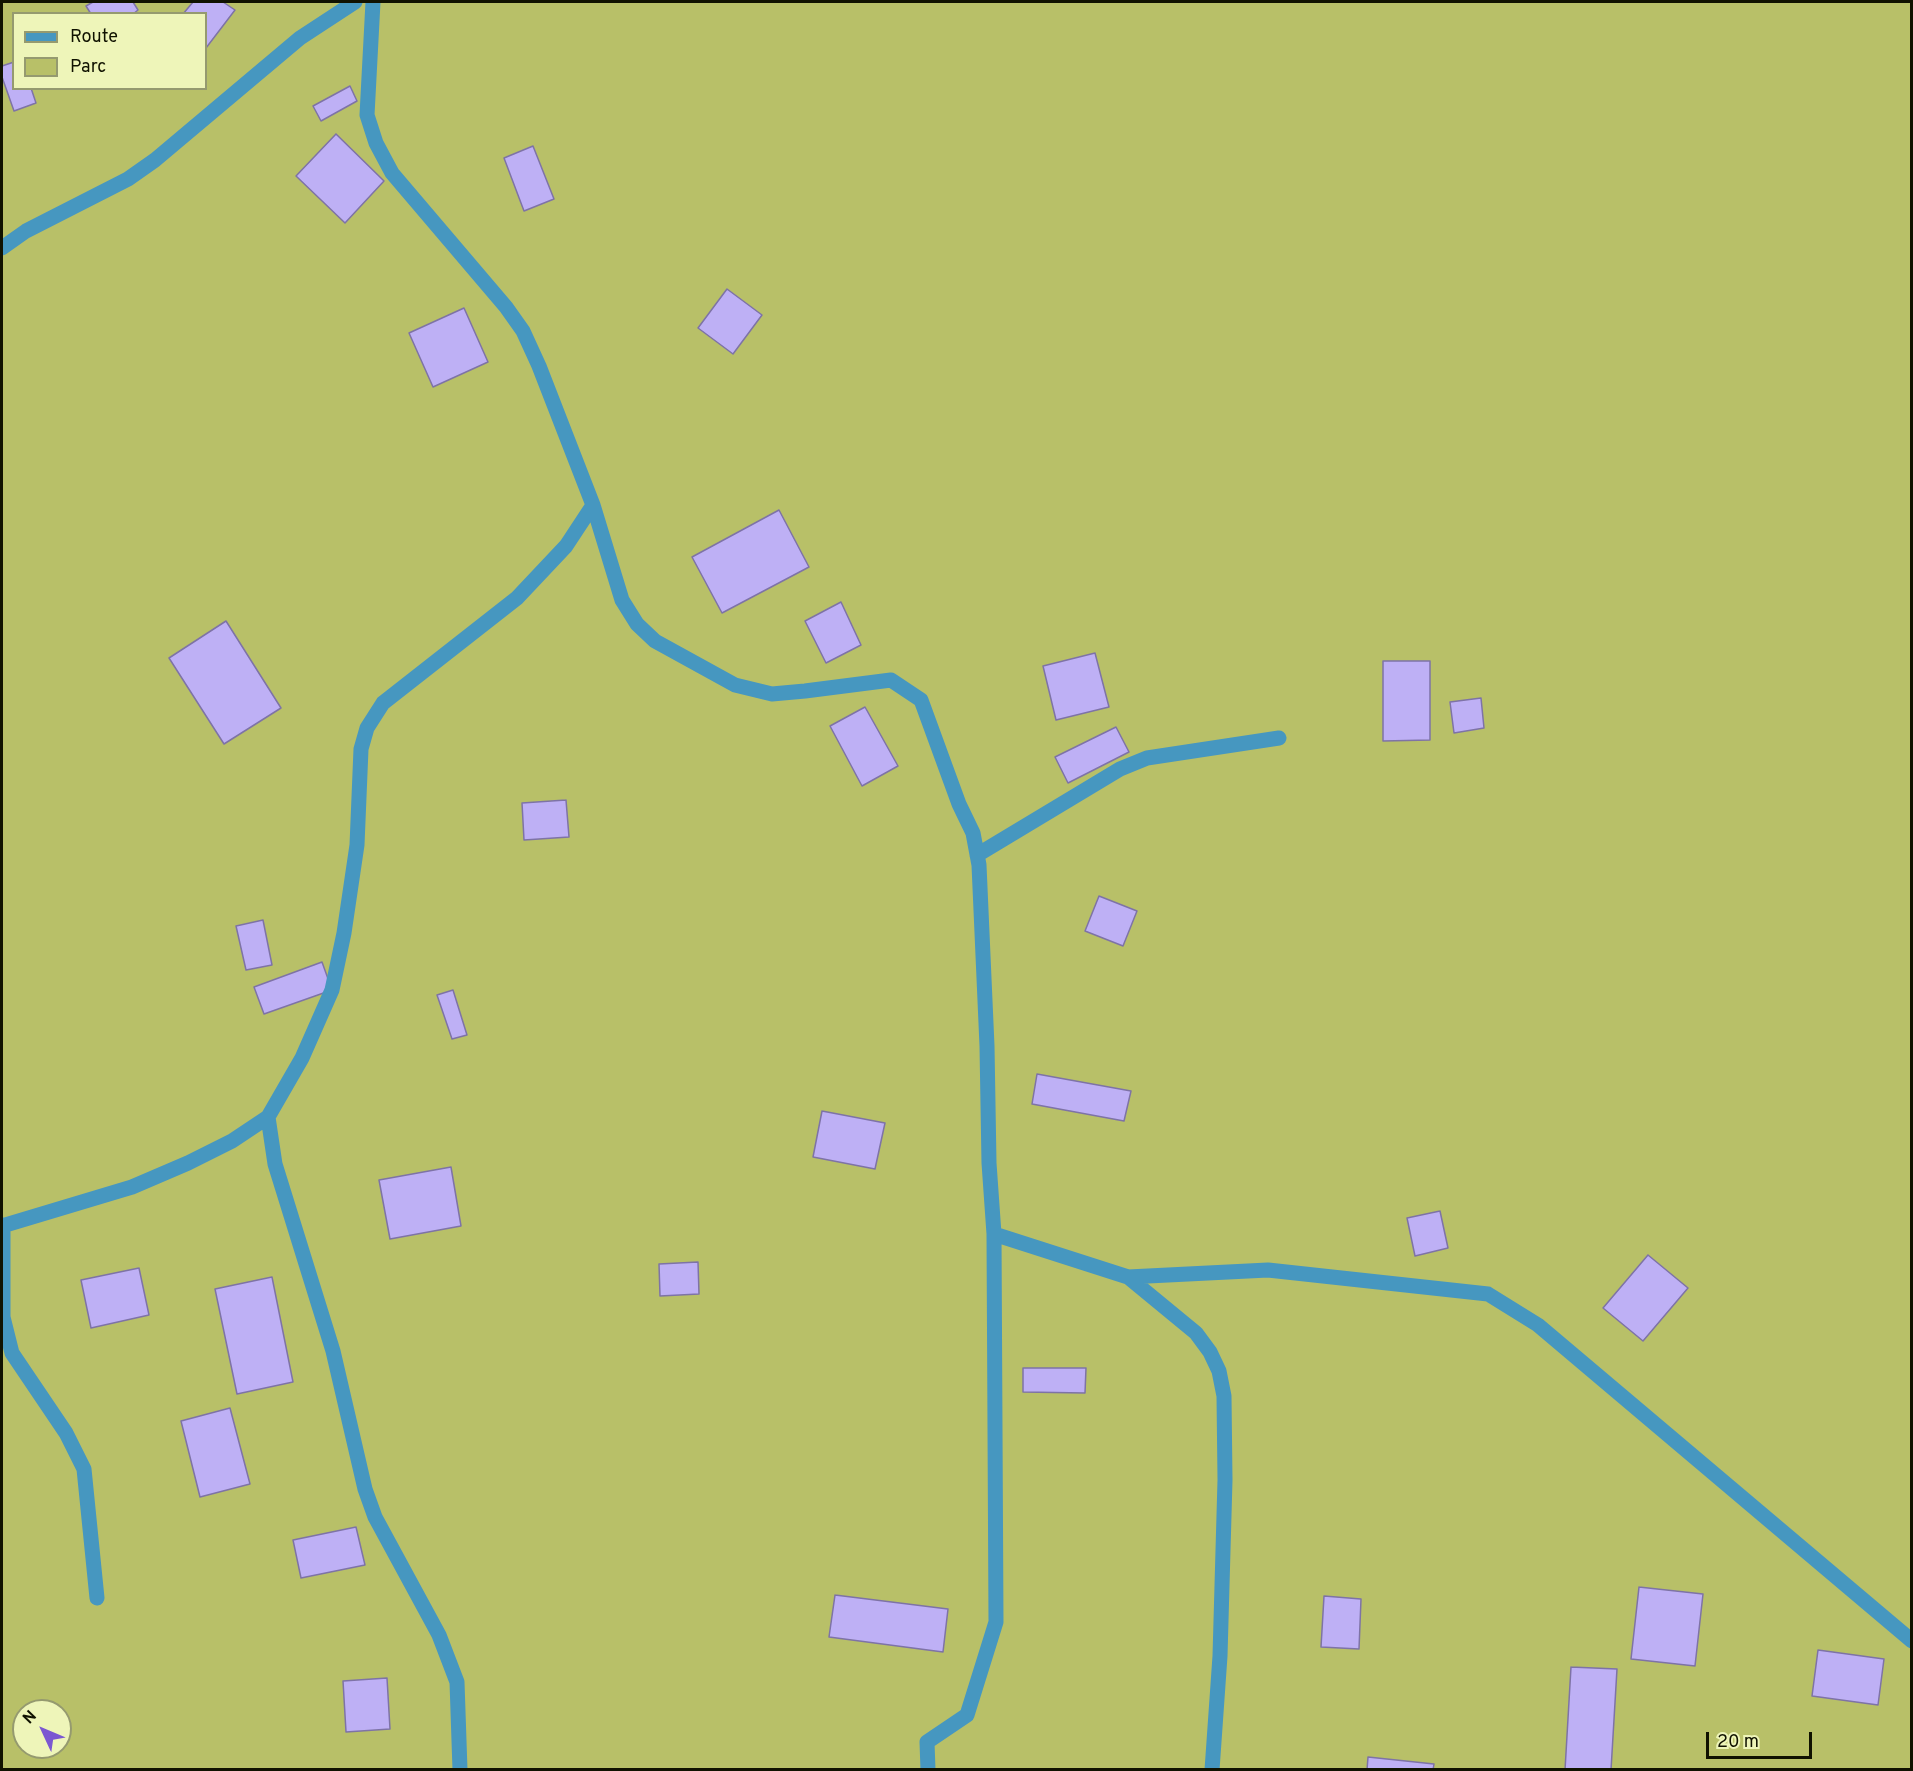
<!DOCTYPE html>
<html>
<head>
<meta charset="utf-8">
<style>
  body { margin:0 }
  #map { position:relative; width:1913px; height:1771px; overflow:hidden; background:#e1e8ac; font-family:Overpass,sans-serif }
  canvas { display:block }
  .frame { position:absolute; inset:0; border:3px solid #101200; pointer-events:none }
  .legend { position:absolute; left:12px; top:12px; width:195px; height:78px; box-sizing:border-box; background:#eef5b9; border:2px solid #959a6f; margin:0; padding:8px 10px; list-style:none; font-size:18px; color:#101200 }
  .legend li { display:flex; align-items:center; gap:12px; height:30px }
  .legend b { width:30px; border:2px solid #959a6f }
  .north { position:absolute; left:12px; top:1699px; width:60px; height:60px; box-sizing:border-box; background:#eef5b9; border:2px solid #959a6f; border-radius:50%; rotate:314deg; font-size:16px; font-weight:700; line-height:24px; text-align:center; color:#101200 }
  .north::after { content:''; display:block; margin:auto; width:21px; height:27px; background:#7b57d1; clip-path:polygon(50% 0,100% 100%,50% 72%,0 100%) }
  .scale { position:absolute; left:1706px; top:1732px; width:106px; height:27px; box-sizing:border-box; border:3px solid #101200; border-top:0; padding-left:8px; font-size:18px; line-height:21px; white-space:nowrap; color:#101200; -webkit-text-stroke:4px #eef5b9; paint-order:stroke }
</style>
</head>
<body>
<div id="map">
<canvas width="1913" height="1771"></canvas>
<div class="frame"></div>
<ul class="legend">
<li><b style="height:8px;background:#4697c0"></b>Route</li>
<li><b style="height:16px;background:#b8c068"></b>Parc</li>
</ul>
<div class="north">N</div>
<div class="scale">20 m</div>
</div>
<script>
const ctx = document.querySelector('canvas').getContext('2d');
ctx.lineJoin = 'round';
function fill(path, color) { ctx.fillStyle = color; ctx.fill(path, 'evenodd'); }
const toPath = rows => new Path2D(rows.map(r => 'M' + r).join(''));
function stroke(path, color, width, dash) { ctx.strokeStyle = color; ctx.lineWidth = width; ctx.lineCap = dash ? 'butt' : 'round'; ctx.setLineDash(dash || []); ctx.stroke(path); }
fill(toPath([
  [2,2,1911,2,1911,1769,2,1769],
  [14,14,206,14,206,88,14,88],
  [24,1711,60,1711,60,1747,24,1747]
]), '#b8c068');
const building = toPath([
  [93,2,133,2,138,10,133,14,91,14,86,6,93,2],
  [193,2,223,2,235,10,206,48,206,14,183,14,193,2],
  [14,62,14,88,31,88,36,103,14,111,2,77,2,66,14,62],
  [350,86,357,101,321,121,313,106,350,86],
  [336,134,384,181,345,223,296,176,336,134],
  [533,146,554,199,524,211,504,158,533,146],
  [727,289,762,315,733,354,698,328,727,289],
  [464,308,488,362,433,387,409,333,464,308],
  [779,510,809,567,722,613,692,557,779,510],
  [841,602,861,645,826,663,805,621,841,602],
  [226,621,281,708,224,744,169,658,226,621],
  [1095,653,1109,707,1056,720,1043,666,1095,653],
  [1383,661,1430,661,1430,740,1383,741,1383,661],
  [1481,698,1484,728,1454,733,1450,702,1481,698],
  [865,707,898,766,862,786,830,726,865,707],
  [1116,727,1129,752,1068,783,1055,757,1116,727],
  [566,800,569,837,524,840,522,803,566,800],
  [1099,896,1137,911,1123,946,1085,931,1099,896],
  [263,920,272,965,246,970,236,926,263,920],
  [322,962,332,990,264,1014,254,987,322,962],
  [453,990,467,1035,452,1039,437,995,453,990],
  [1037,1074,1131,1091,1124,1121,1032,1104,1037,1074],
  [822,1111,885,1123,875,1169,813,1157,822,1111],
  [451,1167,461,1226,390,1239,379,1180,451,1167],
  [1440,1211,1448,1248,1415,1256,1407,1218,1440,1211],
  [1648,1255,1688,1288,1643,1341,1603,1308,1648,1255],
  [698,1262,699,1294,660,1296,659,1264,698,1262],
  [139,1268,149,1315,91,1328,81,1280,139,1268],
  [272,1277,293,1382,237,1394,215,1289,272,1277],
  [1023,1368,1086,1368,1085,1393,1023,1392,1023,1368],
  [230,1408,250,1484,200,1497,181,1421,230,1408],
  [356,1527,365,1565,301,1578,293,1540,356,1527],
  [1639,1587,1703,1594,1695,1666,1631,1659,1639,1587],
  [835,1595,948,1609,943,1652,829,1637,835,1595],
  [1324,1596,1361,1599,1359,1649,1321,1647,1324,1596],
  [1818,1650,1884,1659,1878,1705,1812,1696,1818,1650],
  [1571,1667,1617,1669,1611,1770,1565,1770,1571,1667],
  [387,1678,390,1729,346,1732,343,1681,387,1678],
  [1368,1757,1434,1764,1433,1770,1367,1770,1368,1757]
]);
fill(building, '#beb0f5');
stroke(building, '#7e73a6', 1.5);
stroke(toPath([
  [373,2,367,115,376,143,392,173,506,307,523,331,539,366,593,505,622,600,637,624,655,641,735,685,772,694,805,691,891,680,921,700,959,804,973,833,979,865,987,1046,989,1163,994,1234,1128,1277,1196,1333,1210,1352,1219,1371,1224,1396,1225,1480,1220,1656,1212,1770],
  [2,248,26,231,128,179,155,160,300,38,355,2],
  [977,855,1120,769,1147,758,1279,738],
  [268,1117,275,1164,333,1351,365,1489,375,1517,439,1635,457,1682,460,1770],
  [3,1225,3,1317,12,1353,66,1433,84,1469,97,1598],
  [2,1226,132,1187,188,1163,232,1141,268,1117,302,1058,332,990,344,933,357,845,361,749,367,728,383,703,517,598,566,546,593,505],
  [1128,1277,1268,1270,1488,1294,1538,1325,1912,1641],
  [928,1770,927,1742,967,1715,996,1622,994,1234]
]), '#4697c0', 15);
</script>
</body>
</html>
